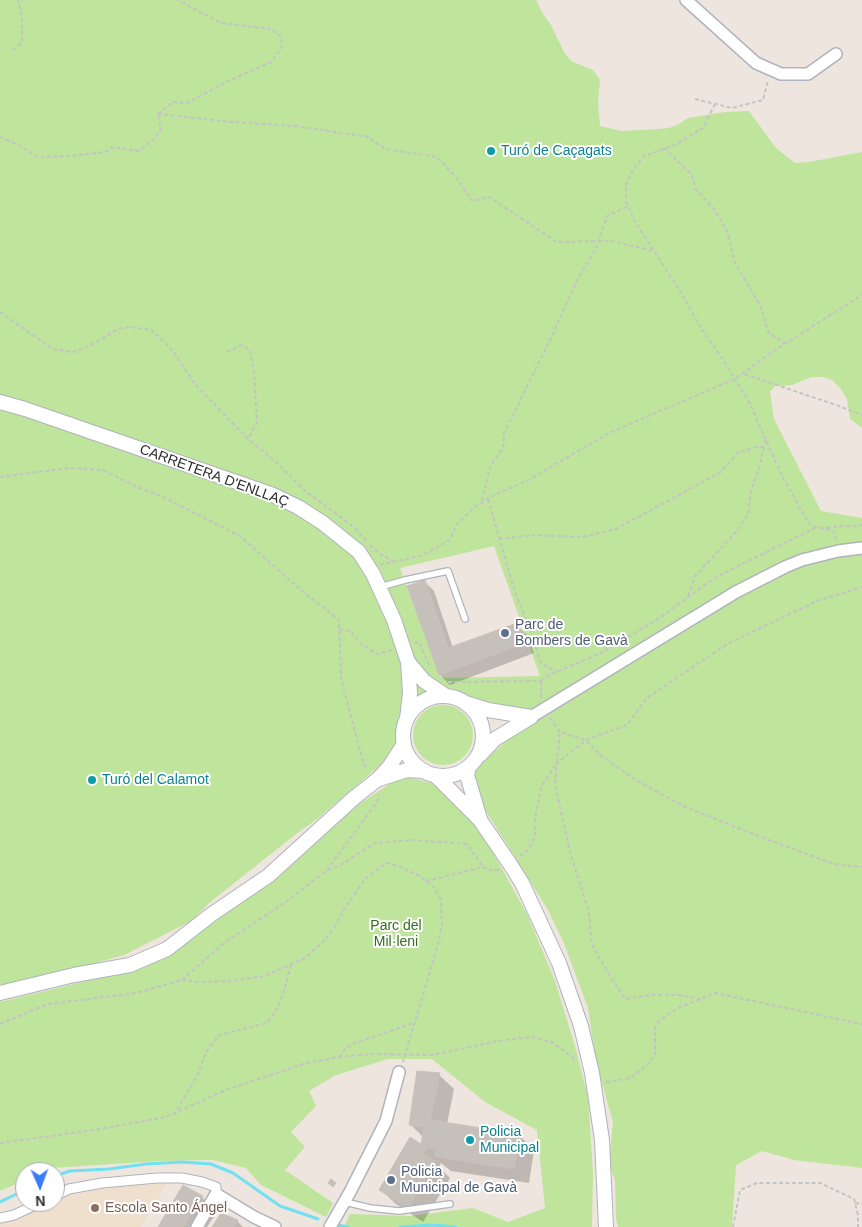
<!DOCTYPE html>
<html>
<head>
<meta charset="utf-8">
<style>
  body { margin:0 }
  #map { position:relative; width:862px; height:1227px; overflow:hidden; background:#eee5df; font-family:Helvetica,sans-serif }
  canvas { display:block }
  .north { position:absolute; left:15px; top:1162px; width:50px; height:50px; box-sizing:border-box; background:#fff; border:1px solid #ababab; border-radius:50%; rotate:178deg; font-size:14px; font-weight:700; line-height:20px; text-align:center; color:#2c2c2c }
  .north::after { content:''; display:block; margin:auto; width:18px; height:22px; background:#3d7bfd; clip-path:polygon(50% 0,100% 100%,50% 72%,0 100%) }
</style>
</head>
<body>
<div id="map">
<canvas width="862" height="1227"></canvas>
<div class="north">N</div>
</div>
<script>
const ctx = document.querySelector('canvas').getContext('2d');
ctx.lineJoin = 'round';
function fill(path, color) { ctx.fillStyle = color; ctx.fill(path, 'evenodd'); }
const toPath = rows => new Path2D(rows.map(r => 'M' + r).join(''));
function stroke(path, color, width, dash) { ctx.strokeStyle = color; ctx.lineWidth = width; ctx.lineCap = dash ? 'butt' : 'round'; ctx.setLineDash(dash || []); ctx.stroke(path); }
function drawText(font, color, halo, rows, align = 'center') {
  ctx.font = font + ' Helvetica,sans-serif'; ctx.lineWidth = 4; ctx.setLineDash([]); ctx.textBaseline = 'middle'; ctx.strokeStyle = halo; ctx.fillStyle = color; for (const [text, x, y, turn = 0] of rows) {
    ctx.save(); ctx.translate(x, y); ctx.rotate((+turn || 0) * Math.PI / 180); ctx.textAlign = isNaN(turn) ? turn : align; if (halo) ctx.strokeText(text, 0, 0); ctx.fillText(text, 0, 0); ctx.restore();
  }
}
fill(toPath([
  [168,1182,141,1227,0,1227,0,1222,32,1212,48,1202,55,1202,55,1198,72,1190,126,1185,149,1185]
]), '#efe0ce');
fill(toPath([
  [0,0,536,0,543,14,551,25,564,52,571,61,593,70,600,80,598,103,600,126,622,131,658,129,669,128,679,124,688,118,725,112,749,111,776,148,795,163,809,162,862,152,862,428,850,419,847,399,841,389,832,380,823,377,811,377,792,385,775,386,770,392,774,419,821,511,862,518,862,1168,794,1160,762,1151,736,1165,732,1227,618,1227,616,1219,615,1180,609,1164,613,1122,596,1062,588,1008,563,941,548,910,484,808,473,772,508,739,540,717,486,701,407,698,398,740,384,762,317,819,296,834,209,903,193,920,124,955,41,978,0,985],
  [494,546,540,676,446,678,441,677,439,675,400,568],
  '413 735a30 30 0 1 1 60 0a30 30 0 1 1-60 0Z',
  [408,777,435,784,457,801,485,838,528,916,555,981,575,1046,588,1097,593,1172,592,1227,344,1227,350,1214,410,1216,473,1208,508,1222,545,1208,537,1130,485,1102,432,1059,388,1059,336,1075,309,1091,316,1106,291,1132,305,1147,285,1170,333,1203,326,1217,261,1185,246,1168,213,1160,159,1161,52,1168,43,1172,25,1172,25,1180,0,1191,0,1002,143,967,180,948,361,803,391,783]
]), '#bee59b');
fill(toPath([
  [424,581,434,591,453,648,517,625,527,635,534,653,450,685,440,675,408,586],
  [439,1075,454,1089,447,1124,519,1135,534,1150,529,1183,451,1171,441,1163,439,1167,450,1178,423,1222,396,1204,381,1190,422,1146,423,1137,410,1124],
  [202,1197,217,1212,207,1227,160,1227],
  [221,1214,237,1221,243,1227,213,1227]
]), '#0003');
stroke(toPath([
  [55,1176,70,1171,109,1169,146,1164,182,1162,211,1164,233,1173,280,1206,318,1219],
  [0,1202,25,1190],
  [337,1225,348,1227],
  [400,1227,433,1225,456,1227]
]), '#71e1f1', 3);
const building = toPath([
  [425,580,448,648,517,623,525,643,439,675,407,586,425,580],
  [417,1071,440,1073,430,1120,520,1134,514,1169,435,1156,436,1149,427,1148,423,1154,436,1162,408,1208,379,1190,410,1137,421,1144,424,1127,409,1125,417,1071],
  [331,1179,336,1183,333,1187,328,1183,331,1179],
  [183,1185,203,1196,183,1227,158,1227,183,1185],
  [221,1213,238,1220,234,1227,212,1227,221,1213]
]);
fill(building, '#c6c0ba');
stroke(building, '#cac1b8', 1);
const service = toPath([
  [380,587,405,580,448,571,465,619],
  [345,1202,370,1208,399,1211,450,1204]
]);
const pedestrian = toPath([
  [55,1196,69,1189,102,1183,157,1178,182,1178,202,1182,216,1187,216,1194],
  [0,1218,14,1215,42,1202]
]);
const minor = toPath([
  [686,0,756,63,781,74,808,74,836,54],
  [531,717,736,592,785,567,802,560,838,551,862,548],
  [197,1227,216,1194,254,1217,275,1227],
  [330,1227,350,1192,386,1121,399,1072]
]);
const tertiary = toPath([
  [0,402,25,409,271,494,298,507,323,523,359,552,373,574,394,620,408,662,410,693,407,719],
  [408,662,424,681,446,696],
  '403 736a40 40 0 1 1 80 0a40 40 0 1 1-80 0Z',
  [469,704,488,710,531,717],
  [480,755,495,739,531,717],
  [469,767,467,775,480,819],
  [435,775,480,820,510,864,522,883,559,963,581,1026,592,1073,602,1140,606,1227],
  [379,779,407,770,424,771],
  [0,993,74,975,130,965,167,949,212,914,268,876,355,797,378,779,389,767,404,744]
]);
stroke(service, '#afb3bc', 8);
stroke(pedestrian, '#afb3bc', 11);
stroke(minor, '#afb3bc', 14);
stroke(tertiary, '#afb3bc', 16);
stroke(toPath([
  [13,50,22,42,22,18,18,0],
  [695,99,732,108,763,100,768,81],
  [715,104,703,128,675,145,644,156,633,170,626,184,626,201,634,220,683,296,697,322,724,361,749,402,782,476,800,508,811,526,831,530,835,533,836,542],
  [158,114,232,122,296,126,368,137,385,149,437,157,459,181,472,201,489,197,557,242,611,241,654,251],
  [158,114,173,102,187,103,228,81,271,62,281,49,282,37,272,29,221,23,178,0],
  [0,137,19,145,37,157,71,156,106,152,112,147,139,151,155,138,161,129,158,114],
  [664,148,692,175,695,188,714,209,726,229,730,241,734,261,761,307,768,332,785,344],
  [0,312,53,349,74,352,95,343,118,329,130,327,152,330,173,351,194,383,248,439,275,461,303,489,355,528,367,542],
  [227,352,242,345,250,351,254,371,257,422,248,439],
  [744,374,836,405,862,415],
  [0,477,70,468,103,470,137,487,163,497,240,536,301,590,339,620,341,679,362,758,367,771],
  [488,499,515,592,532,634,540,662,556,672],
  [482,501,490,467,503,448,504,433,551,338,578,278,596,249,607,216,628,206],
  [820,528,862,525],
  [499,539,532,535,582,537,616,529,721,472,737,453,757,447,764,447],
  [370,545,380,554,393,561],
  [380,565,423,555,450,540,456,525,473,508,494,495,527,481,609,433,735,379,769,354,862,295],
  [688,596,695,576,737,531,748,514,751,490,759,469,766,439],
  [339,629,350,631,361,644,377,654,392,650],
  [414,643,419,642,430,667],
  [541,681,549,675,601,653,658,619,716,577,815,528],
  [448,682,541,681],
  [541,698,541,681],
  [550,718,560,732,586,740,600,755,636,780,683,806,758,836,834,864,862,867],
  [520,856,528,850,535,837,535,818,541,787,557,763,560,732],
  [328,870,344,863,375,843,413,840,467,844,483,867],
  [426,881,483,867,491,870,499,870],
  [182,980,199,982,232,981,264,976,305,958,324,941,336,925,343,911,365,879,386,863,398,866,418,875,433,886,441,900,442,925,438,944,403,1062],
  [701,999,679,995,652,995,625,999,609,974,592,945,589,912,570,852,555,785,557,763,586,740,627,725,647,698,727,644,817,601,862,587],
  [0,1024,48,1004,136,993,182,980,224,943,286,902,327,870,377,802,379,795],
  [339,1057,346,1048,355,1043,414,1023],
  [606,1082,631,1078,648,1064,655,1055,655,1028,659,1021,678,1008,715,993,862,1024],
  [174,1115,197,1076,206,1052,219,1035,267,1023,276,1011,284,991,291,965],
  [0,1143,94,1130,166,1117,226,1090,306,1063,339,1057,370,1054,432,1055,498,1041,531,1037,552,1042,576,1060],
  [855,1203,862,1204],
  [733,1227,740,1190,757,1183,820,1183,854,1199,858,1215,858,1227]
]), '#c4c4c4', 2, [4, 2.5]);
stroke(service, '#fff', 5.5);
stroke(pedestrian, '#fff', 9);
stroke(minor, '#fff', 11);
stroke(tertiary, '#fff', 14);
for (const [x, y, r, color] of [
  [491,151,5,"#0f9aa8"],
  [505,633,5,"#5c6f8a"],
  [92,780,5,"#0f9aa8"],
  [470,1140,5,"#0f9aa8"],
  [391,1180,5,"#5c6f8a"],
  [95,1208,5,"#8d6e63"]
]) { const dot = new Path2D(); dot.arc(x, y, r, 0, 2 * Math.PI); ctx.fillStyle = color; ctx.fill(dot); stroke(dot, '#fff', 2); }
drawText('14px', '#0d838f', '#fff', [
  ["Turó de Caçagats",501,151],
  ["Turó del Calamot",102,780],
  ["Policia",480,1132],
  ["Municipal",480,1148]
], 'left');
drawText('14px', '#2c2c2c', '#fff', [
  ["CARRETERA D'ENLLAÇ",214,476,20]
]);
drawText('14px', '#4e5e75', '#fff', [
  ["Parc de",515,625],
  ["Bombers de Gavà",515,641],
  ["Policia",401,1172],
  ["Municipal de Gavà",401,1188]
], 'left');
drawText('14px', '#366c1a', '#fff', [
  ["Parc del",396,926],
  ["Mil·leni",396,942]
]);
drawText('14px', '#785e54', '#fff', [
  ["Escola Santo Ángel",105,1208]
], 'left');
</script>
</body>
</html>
